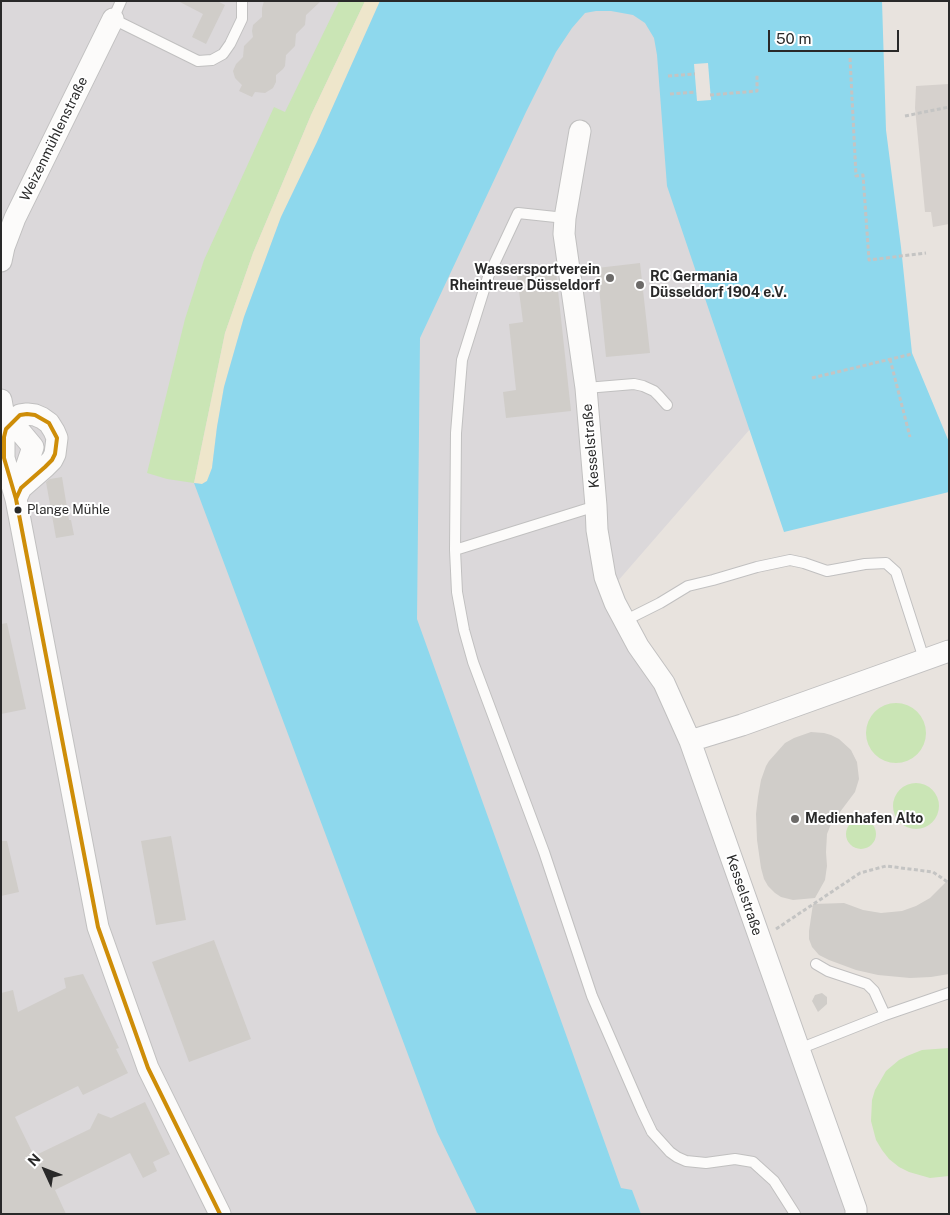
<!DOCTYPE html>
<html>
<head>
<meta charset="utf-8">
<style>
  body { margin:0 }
  #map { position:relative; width:950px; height:1215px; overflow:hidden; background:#e8e3de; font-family:"Public Sans",sans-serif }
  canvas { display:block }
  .frame { position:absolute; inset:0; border:2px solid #292929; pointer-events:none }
  .north { position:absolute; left:20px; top:1145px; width:50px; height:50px; -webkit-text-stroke:4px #fff; paint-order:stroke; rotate:313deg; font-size:14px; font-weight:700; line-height:20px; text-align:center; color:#292929 }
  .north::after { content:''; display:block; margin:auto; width:18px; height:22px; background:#292929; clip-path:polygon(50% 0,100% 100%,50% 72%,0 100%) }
  .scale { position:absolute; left:768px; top:30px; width:131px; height:22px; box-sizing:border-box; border:2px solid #292929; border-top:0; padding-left:6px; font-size:15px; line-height:18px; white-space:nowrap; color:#292929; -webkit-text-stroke:4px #fff; paint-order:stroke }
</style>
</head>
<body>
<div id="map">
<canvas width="950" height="1215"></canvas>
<div class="frame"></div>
<div class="north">N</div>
<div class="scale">50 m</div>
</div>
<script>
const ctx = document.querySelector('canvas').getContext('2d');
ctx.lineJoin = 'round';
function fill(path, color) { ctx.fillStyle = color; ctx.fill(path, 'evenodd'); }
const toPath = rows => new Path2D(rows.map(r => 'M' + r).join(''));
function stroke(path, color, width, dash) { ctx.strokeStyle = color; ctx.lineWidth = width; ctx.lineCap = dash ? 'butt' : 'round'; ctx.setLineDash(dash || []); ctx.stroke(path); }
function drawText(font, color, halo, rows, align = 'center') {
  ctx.font = font + ' "Public Sans",sans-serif'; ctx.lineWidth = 4; ctx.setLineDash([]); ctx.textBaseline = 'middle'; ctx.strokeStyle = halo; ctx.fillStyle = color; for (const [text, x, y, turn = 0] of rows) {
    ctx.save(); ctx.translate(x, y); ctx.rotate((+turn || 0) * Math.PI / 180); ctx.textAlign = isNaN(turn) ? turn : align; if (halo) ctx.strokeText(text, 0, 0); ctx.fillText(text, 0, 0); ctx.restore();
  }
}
fill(toPath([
  [1,1,685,1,784,390,617,582,863,1214,1,1214]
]), '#dbd8da');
fill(toPath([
  [339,1,365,1,311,115,253,253,225,333,194,483,167,479,147,473,185,319,204,260,274,107,285,112],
  '866 733a30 30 0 1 1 60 0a30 30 0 1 1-60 0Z',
  '893 806a23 23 0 1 1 46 0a23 23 0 1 1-46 0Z',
  '846 834a15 15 0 1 1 30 0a15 15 0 1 1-30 0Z',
  [949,1048,949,1176,930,1178,909,1172,899,1167,889,1159,882,1150,876,1140,871,1121,872,1100,875,1090,886,1071,899,1060,907,1056,922,1050]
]), '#cae5b5');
fill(toPath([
  [365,1,380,1,317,142,281,217,244,317,224,387,217,427,212,468,207,481,202,484,194,483,225,333,253,253,311,115]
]), '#eee6cb');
fill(toPath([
  [949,84,949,224,933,227,931,212,925,212,915,108,916,86]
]), '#d6d1cd');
fill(toPath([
  [380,1,882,1,886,130,901,247,912,353,949,442,949,492,784,532,667,186,657,55,654,38,645,23,633,15,611,11,596,11,585,13,572,28,556,52,526,112,420,338,417,619,621,1188,632,1190,641,1214,477,1214,437,1132,194,483,202,484,207,481,212,468,217,427,224,387,244,317,281,217,317,142]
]), '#8ed8ed');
fill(toPath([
  [708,63,711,100,697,101,694,64]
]), '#e8e3de');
fill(toPath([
  [178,1,217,1,225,5,206,44,192,37,203,14],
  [264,1,321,1,306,15,305,25,296,34,295,46,286,55,285,66,283,69,276,75,276,82,273,88,265,93,255,92,252,97,239,91,242,85,235,78,233,71,236,64,243,57,244,46,253,37,252,31,253,25,262,17,262,8],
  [640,263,650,353,606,357,597,268],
  [556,272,571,411,506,418,503,392,516,390,509,324,523,322,517,276],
  [62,477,69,520,71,520,74,535,56,538,46,482,50,479],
  [7,623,26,709,1,714,1,624],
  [811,732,824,733,831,735,839,739,851,750,857,762,859,779,855,792,831,824,827,834,826,852,827,866,825,880,815,898,793,900,781,897,775,893,768,886,764,879,761,868,757,840,756,814,758,797,761,780,766,766,769,761,785,743,794,738],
  [171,836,186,920,156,925,141,841],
  [1,841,7,841,19,892,1,896],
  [949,879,949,974,931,977,910,978,878,975,856,970,829,960,819,955,812,947,809,939,809,931,813,904,844,903,863,910,881,913,902,911,916,906,930,898],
  [214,940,251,1039,189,1062,152,962],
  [83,974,119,1048,116,1049,128,1073,83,1095,78,1086,15,1117,34,1156,90,1129,98,1113,111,1118,145,1102,170,1154,153,1162,157,1171,143,1178,130,1153,55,1190,66,1214,1,1214,1,993,13,990,18,1012,66,988,64,978],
  [822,993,827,997,827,1004,818,1012,812,1001,815,995]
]), '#d0cdc9');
const service = toPath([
  [121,1,113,19,198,61,212,60,223,54,230,44,242,19,242,1],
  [565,218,518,213,488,277,462,360,456,433,455,550,596,506],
  [586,388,634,384,643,386,654,391,659,396,667,405],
  [455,550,457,592,464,630,473,662,544,852,592,996,642,1111,652,1132,670,1152,677,1157,686,1161,706,1163,735,1159,753,1162,774,1181,795,1214],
  [624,621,660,603,688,586,713,580,757,567,790,560,804,563,827,571,865,564,886,563,896,572,924,659],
  [816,964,828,971,867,984,874,991,885,1015],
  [799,1049,885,1015,949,993]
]);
const minor = toPath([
  [580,131,565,218,564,234,586,388,596,506,597,530,605,577,615,603,638,646,664,683,690,741,799,1049,856,1209,856,1214],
  [1,261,4,247,15,218,113,19],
  [1,400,3,411,33,447,18,491],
  [16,499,21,488,45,467,52,460,55,454,57,438,54,431,49,423,42,418,35,415,27,414,20,415,6,429,4,437,4,458,16,499,98,927,148,1068,220,1214],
  [690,741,742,725,949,651]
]);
stroke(service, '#c1c0c0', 12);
stroke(minor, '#c1c0c0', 23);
stroke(toPath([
  [850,58,856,176,863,175,869,260,926,253],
  [668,76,695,74],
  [670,94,696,92],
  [710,95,757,91,757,75],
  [905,116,949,107],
  [890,359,910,437],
  [812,378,912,354],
  [776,929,860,873,886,866,933,872,949,883]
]), '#c4c4c3', 3, [4, 2.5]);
stroke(service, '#fcfbfa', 10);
stroke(minor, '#fcfbfa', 21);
stroke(toPath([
  [27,414,35,415,49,423,57,438,55,454,52,460,45,467,21,488,16,499,4,458,4,437,6,429,20,415,27,414],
  [16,499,98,927,148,1068,220,1214]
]), '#ce8d08', 4);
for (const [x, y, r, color] of [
  [610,278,5,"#6c6a68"],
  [640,285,5,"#6c6a68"],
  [18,510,4.5,"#292929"],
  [795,819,5,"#6c6a68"]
]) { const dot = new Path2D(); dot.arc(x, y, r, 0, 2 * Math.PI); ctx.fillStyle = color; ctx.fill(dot); stroke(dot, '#fff', 2); }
drawText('13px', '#292929', '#fff', [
  ["Plange Mühle",27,510]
], 'left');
drawText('14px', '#292929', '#fff', [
  ["Weizenmühlenstraße",54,139,-64],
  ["Kesselstraße",591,446,-95],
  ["Kesselstraße",744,895,71]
]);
drawText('bold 14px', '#292929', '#fff', [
  ["Wassersportverein",600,270,"right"],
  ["Rheintreue Düsseldorf",600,286,"right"],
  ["RC Germania",650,277],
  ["Düsseldorf 1904 e.V.",650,293],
  ["Medienhafen Alto",805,819]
], 'left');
</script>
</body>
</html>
